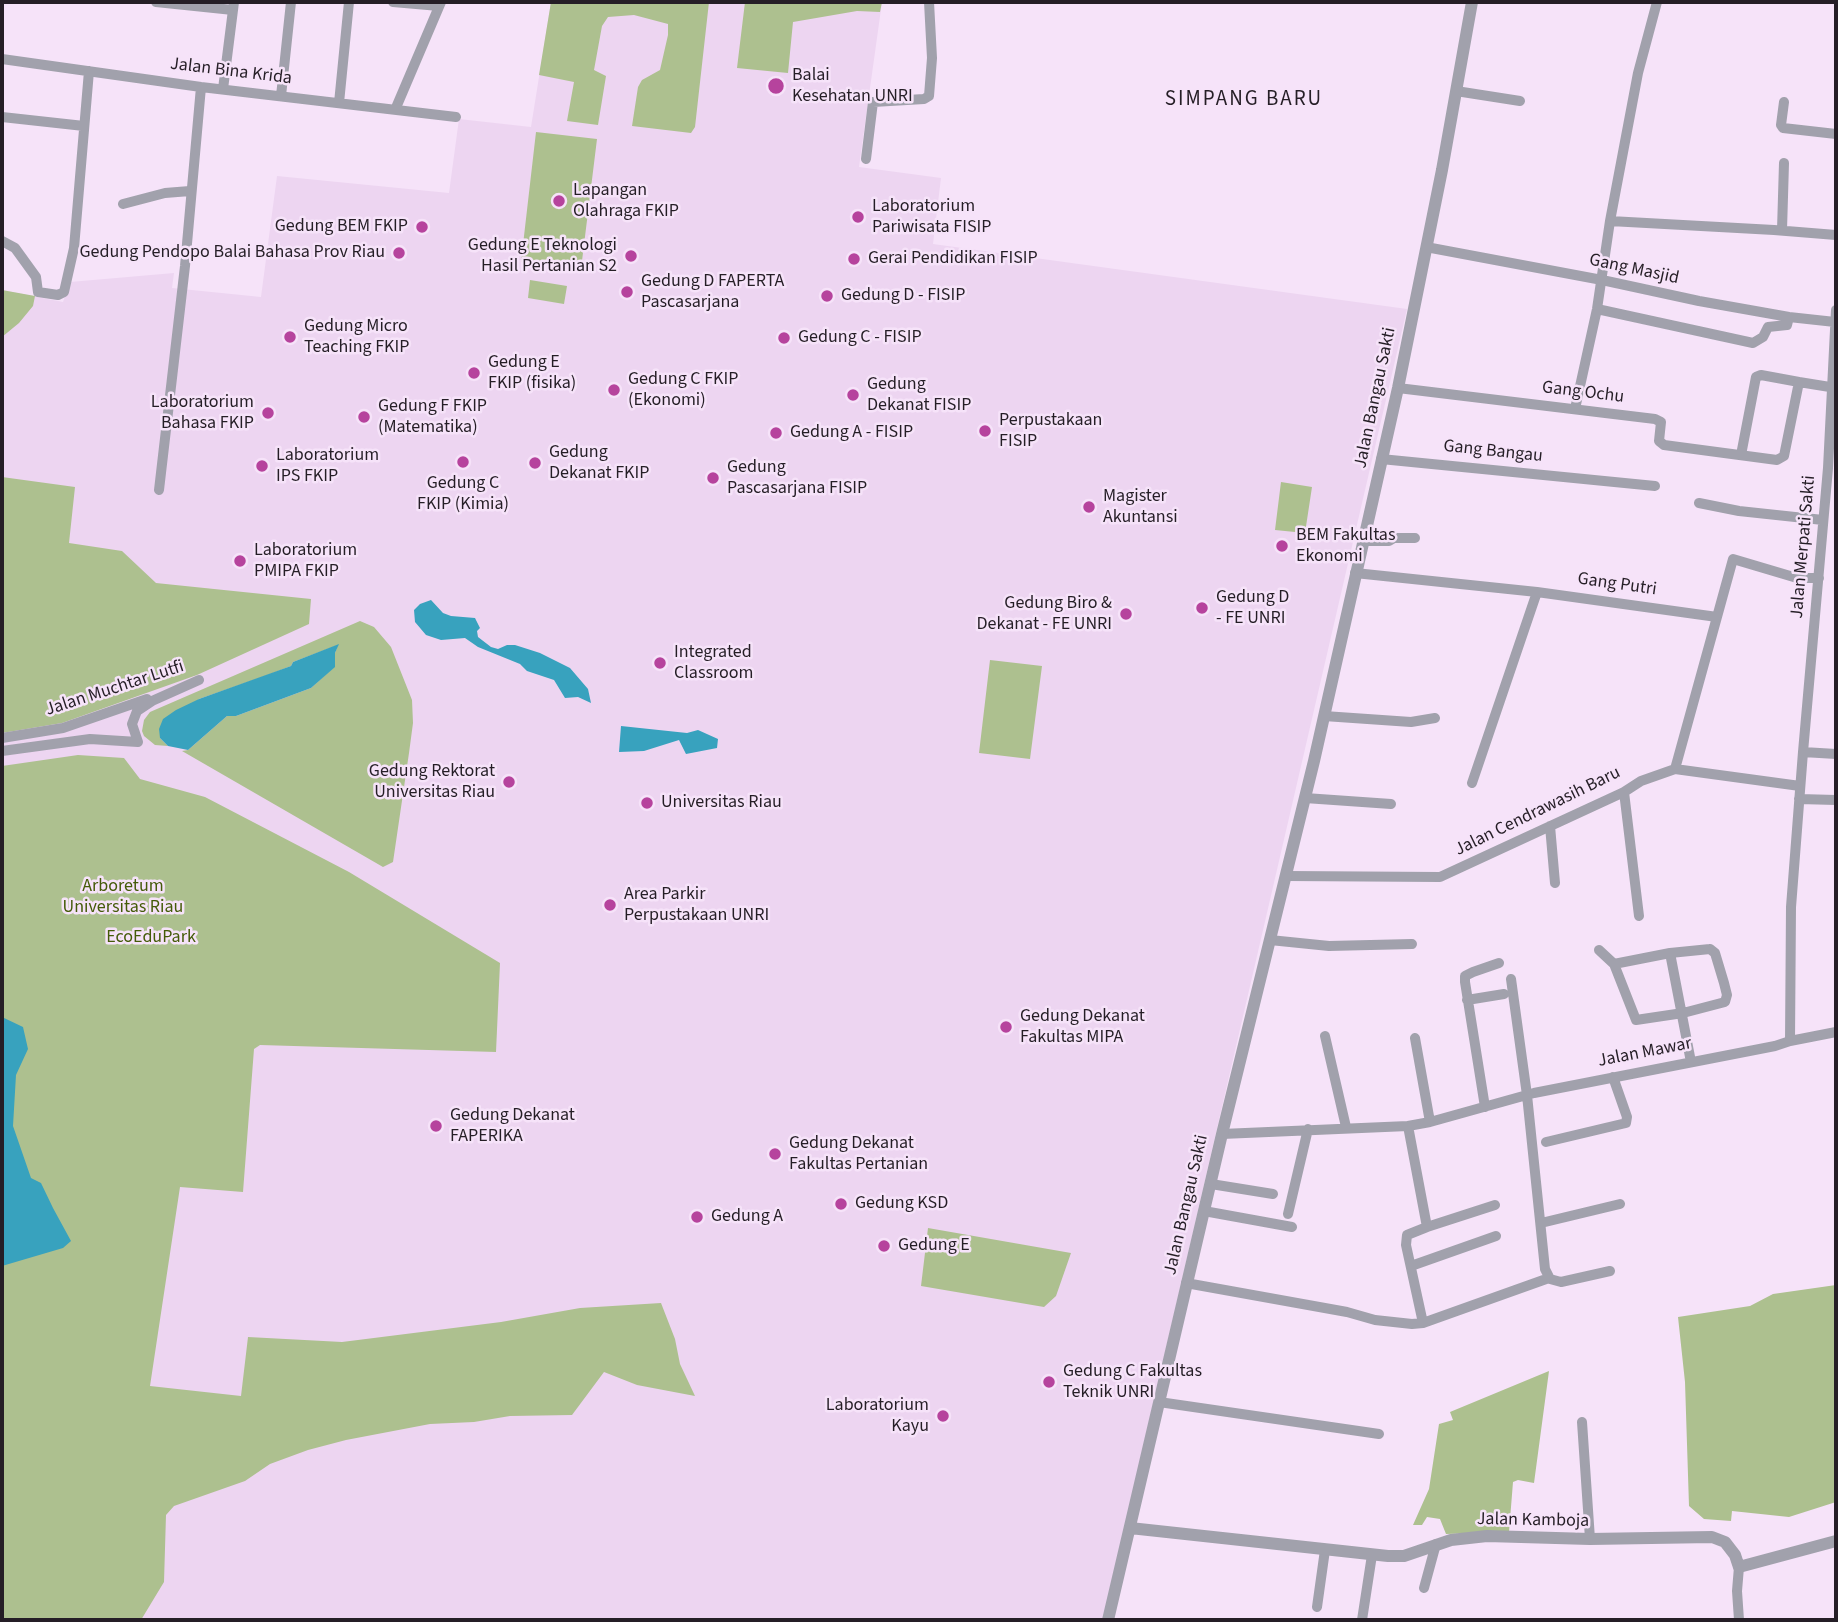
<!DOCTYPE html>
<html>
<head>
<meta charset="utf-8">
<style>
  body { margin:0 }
  #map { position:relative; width:1838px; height:1622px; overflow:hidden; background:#f6e3f9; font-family:"Source Sans 3",sans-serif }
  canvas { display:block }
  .frame { position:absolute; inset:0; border:4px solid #251e26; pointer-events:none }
</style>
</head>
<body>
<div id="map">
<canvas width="1838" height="1622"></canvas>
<div class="frame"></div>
</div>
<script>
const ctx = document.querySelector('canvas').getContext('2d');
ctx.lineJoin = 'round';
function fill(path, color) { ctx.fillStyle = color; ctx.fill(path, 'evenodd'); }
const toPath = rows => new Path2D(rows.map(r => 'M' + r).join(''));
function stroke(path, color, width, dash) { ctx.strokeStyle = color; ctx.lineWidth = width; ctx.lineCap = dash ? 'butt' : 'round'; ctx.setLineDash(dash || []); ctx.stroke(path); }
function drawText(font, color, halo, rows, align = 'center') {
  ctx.font = font + ' "Source Sans 3",sans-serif'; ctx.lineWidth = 5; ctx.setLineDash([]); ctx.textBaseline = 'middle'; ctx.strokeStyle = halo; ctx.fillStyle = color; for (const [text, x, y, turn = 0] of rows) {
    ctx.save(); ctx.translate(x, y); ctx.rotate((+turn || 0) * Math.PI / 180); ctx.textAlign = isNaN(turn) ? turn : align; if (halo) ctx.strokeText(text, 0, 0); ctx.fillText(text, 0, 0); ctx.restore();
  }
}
fill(toPath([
  [551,2,882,2,859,167,941,178,933,244,1407,309,1103,1620,2,1620,2,290,63,302,70,282,174,273,172,288,261,297,277,176,449,193,459,119,531,127]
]), '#edd5f1');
fill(toPath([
  [551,2,709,2,695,127,691,133,632,126,638,87,642,80,660,70,668,35,668,24,634,15,608,17,602,26,594,70,606,76,598,125,567,121,574,82,539,75],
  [745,2,882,2,880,12,857,11,793,22,788,73,737,68],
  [536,132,597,139,581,269,521,262],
  [530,280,567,286,564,304,528,298],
  [2,290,35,296,33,306,19,323,2,337],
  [2,477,75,487,69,543,122,551,156,583,311,599,309,624,197,675,62,723,2,733],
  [1281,482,1312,487,1305,533,1275,530],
  [360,621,374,627,391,647,412,700,413,723,409,753,393,862,383,867,182,751,188,750,227,716,236,716,311,688,334,667,335,653,338,645,293,662,291,666,265,676,199,699,160,738,168,746,155,745,144,736,142,731,144,720,150,712],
  [990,660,1042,666,1030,759,979,753],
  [78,755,124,758,140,779,205,797,349,872,500,963,496,1052,260,1045,254,1049,243,1192,180,1187,150,1386,241,1396,248,1337,342,1342,501,1322,580,1308,661,1303,675,1339,680,1364,695,1396,637,1385,604,1372,572,1415,510,1416,474,1422,430,1424,346,1440,308,1450,270,1464,245,1481,174,1506,166,1515,164,1582,141,1620,2,1620,2,766],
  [928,1228,1071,1253,1056,1296,1044,1307,921,1286],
  [1836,1285,1836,1502,1789,1517,1732,1511,1731,1521,1704,1519,1689,1506,1685,1382,1678,1317,1750,1306,1773,1294],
  [1549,1371,1534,1483,1518,1480,1513,1482,1509,1532,1446,1534,1440,1519,1427,1517,1422,1525,1413,1525,1429,1489,1439,1424,1453,1420,1450,1412]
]), '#adc08f');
fill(toPath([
  [431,600,443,613,451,616,475,618,480,628,477,631,478,637,491,647,498,649,507,645,515,645,540,653,570,668,588,689,591,703,578,697,565,698,554,680,527,671,520,664,478,647,465,638,441,640,426,635,415,622,414,610,420,604],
  [339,644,335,653,335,667,311,688,236,716,227,716,188,750,168,746,160,738,159,729,163,719,176,710,199,699,291,666,293,662],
  [621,726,687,733,698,730,718,739,717,748,686,754,679,740,644,751,619,752],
  [2,1017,23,1027,28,1049,16,1075,13,1126,31,1178,41,1183,53,1208,71,1241,63,1248,2,1266]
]), '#38a2be');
stroke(toPath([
  [156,2,233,10],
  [393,2,439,6],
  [2,59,201,87,456,117],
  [223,89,234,2],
  [1456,91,1520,101],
  [281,96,291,2],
  [1784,102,1781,125,1783,128,1836,134],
  [339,103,349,2],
  [395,110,441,2],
  [2,117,84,126],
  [866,159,873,102,924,99,929,96,932,58,929,2],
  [123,204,165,193,190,191],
  [1610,221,1774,230,1836,235],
  [1782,230,1784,163],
  [2,241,15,248,36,277,38,292,58,295,64,292,74,248,89,71],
  [1426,247,1602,280,1699,301,1789,317,1835,322],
  [1597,309,1753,343,1763,337,1768,327,1787,325,1789,317],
  [1836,310,1828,468,1803,752,1836,754],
  [1398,388,1655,419,1661,422,1659,441,1664,445,1777,460,1784,456,1799,382,1836,388],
  [1575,409,1597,309,1610,221,1638,73,1657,2],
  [1741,455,1756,377,1761,375,1799,382],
  [1381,459,1655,486],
  [159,490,185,266,201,87],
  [1699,503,1739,511,1823,520],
  [1363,541,1389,541,1394,538,1415,538],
  [1355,573,1537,592,1717,617,1675,769],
  [1717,617,1733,559,1797,578,1819,578],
  [1324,716,1411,722,1435,718],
  [2,738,63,728,147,699],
  [2,751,90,739,138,742,132,724,137,711,152,701,199,680],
  [1472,783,1537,592],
  [1624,792,1639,916],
  [1305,798,1391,804],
  [1799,799,1836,800],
  [1550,826,1555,883],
  [1287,876,1440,877,1624,792,1641,781,1675,769,1800,786],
  [1270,940,1329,946,1412,944],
  [1710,949,1715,953,1724,983,1727,995,1725,1002,1683,1013,1636,1020,1614,964,1670,953,1710,949],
  [1599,950,1614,964],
  [1670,953,1691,1062],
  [1511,979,1527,1095,1545,1269,1550,1279,1561,1282,1610,1271],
  [1467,1000,1504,994],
  [1325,1036,1346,1127],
  [1415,1038,1430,1122],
  [1790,1041,1836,1032],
  [1485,1107,1465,982,1465,976,1473,972,1499,963],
  [1408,1126,1427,1227],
  [1222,1134,1408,1126,1430,1122,1534,1093,1775,1046,1790,1041,1791,907,1803,752],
  [1546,1142,1626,1123,1627,1117,1613,1077],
  [1211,1184,1273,1194],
  [1204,1211,1292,1227],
  [1288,1214,1308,1129],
  [1541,1223,1620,1204],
  [1411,1266,1496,1236],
  [1186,1283,1347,1312,1375,1320,1412,1324,1423,1323,1549,1278],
  [1423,1323,1406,1245,1407,1235,1427,1227,1495,1205],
  [1159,1402,1379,1434],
  [1582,1422,1590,1539],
  [1739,1567,1737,1591,1739,1620],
  [1424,1588,1436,1544],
  [1317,1607,1325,1550],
  [1362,1620,1372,1555]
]), '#a1a1ac', 10);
stroke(toPath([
  [1130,1528,1388,1556,1404,1556,1451,1540,1487,1536,1590,1539,1712,1537,1725,1542,1735,1555,1739,1567,1836,1541],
  [1108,1620,1222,1134,1314,761,1398,388,1442,170,1472,2]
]), '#a1a1ac', 12);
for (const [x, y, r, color] of [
  [776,86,9,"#b6439d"],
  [559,201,7,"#b6439d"],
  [858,217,7,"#b6439d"],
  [422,227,7,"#b6439d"],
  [399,253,7,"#b6439d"],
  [631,256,7,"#b6439d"],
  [854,259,7,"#b6439d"],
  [627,292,7,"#b6439d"],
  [827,296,7,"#b6439d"],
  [290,337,7,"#b6439d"],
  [784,338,7,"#b6439d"],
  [474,373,7,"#b6439d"],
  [614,390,7,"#b6439d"],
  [853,395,7,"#b6439d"],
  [268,413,7,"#b6439d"],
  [364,417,7,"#b6439d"],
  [985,431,7,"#b6439d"],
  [776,433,7,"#b6439d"],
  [463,462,7,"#b6439d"],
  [535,463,7,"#b6439d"],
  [262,466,7,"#b6439d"],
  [713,478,7,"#b6439d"],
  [1089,507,7,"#b6439d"],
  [1282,546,7,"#b6439d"],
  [240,561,7,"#b6439d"],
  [1202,608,7,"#b6439d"],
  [1126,614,7,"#b6439d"],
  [660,663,7,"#b6439d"],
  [509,782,7,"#b6439d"],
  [647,803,7,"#b6439d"],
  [610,905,7,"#b6439d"],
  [1006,1027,7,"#b6439d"],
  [436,1126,7,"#b6439d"],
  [775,1154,7,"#b6439d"],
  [841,1204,7,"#b6439d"],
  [697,1217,7,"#b6439d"],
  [884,1246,7,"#b6439d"],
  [1049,1382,7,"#b6439d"],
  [943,1416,7,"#b6439d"]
]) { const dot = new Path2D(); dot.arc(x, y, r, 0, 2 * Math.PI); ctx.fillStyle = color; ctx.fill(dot); stroke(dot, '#f6e3f9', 2.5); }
drawText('18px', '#251e26', '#f6e3f9', [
  ["Jalan Bina Krida",231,72,7],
  ["Gang Masjid",1634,270,12],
  ["Gang Ochu",1583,393,7],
  ["Jalan Bangau Sakti",1376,398,-78],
  ["Gang Bangau",1493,452,6],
  ["Jalan Merpati Sakti",1804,547,-85],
  ["Gang Putri",1617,585,8],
  ["Jalan Muchtar Lutfi",115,689,-18],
  ["Jalan Cendrawasih Baru",1538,812,-26],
  ["Jalan Mawar",1645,1053,-11],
  ["Jalan Bangau Sakti",1187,1205,-77],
  ["Jalan Kamboja",1533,1521,1]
]);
drawText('18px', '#251e26', '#f6e3f9', [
  ["Balai",792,76],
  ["Kesehatan UNRI",792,97],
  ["Lapangan",573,191],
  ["Olahraga FKIP",573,212],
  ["Laboratorium",872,207],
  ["Pariwisata FISIP",872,228],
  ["Gedung BEM FKIP",408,227,"right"],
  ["Gedung E Teknologi",617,246,"right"],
  ["Hasil Pertanian S2",617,267,"right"],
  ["Gedung Pendopo Balai Bahasa Prov Riau",385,253,"right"],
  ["Gerai Pendidikan FISIP",868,259],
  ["Gedung D FAPERTA",641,282],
  ["Pascasarjana",641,303],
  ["Gedung D - FISIP",841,296],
  ["Gedung Micro",304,327],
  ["Teaching FKIP",304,348],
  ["Gedung C - FISIP",798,338],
  ["Gedung E",488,363],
  ["FKIP (fisika)",488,384],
  ["Gedung C FKIP",628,380],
  ["(Ekonomi)",628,401],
  ["Gedung",867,385],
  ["Dekanat FISIP",867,406],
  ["Laboratorium",254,403,"right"],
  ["Bahasa FKIP",254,424,"right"],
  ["Gedung F FKIP",378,407],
  ["(Matematika)",378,428],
  ["Perpustakaan",999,421],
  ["FISIP",999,442],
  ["Gedung A - FISIP",790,433],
  ["Gedung",549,453],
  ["Dekanat FKIP",549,474],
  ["Laboratorium",276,456],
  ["IPS FKIP",276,477],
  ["Gedung",727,468],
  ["Pascasarjana FISIP",727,489],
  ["Gedung C",463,484,"center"],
  ["FKIP (Kimia)",463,505,"center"],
  ["Magister",1103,497],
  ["Akuntansi",1103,518],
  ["BEM Fakultas",1296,536],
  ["Ekonomi",1296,557],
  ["Laboratorium",254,551],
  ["PMIPA FKIP",254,572],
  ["Gedung D",1216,598],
  ["- FE UNRI",1216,619],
  ["Gedung Biro &",1112,604,"right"],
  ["Dekanat - FE UNRI",1112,625,"right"],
  ["Integrated",674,653],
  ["Classroom",674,674],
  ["Gedung Rektorat",495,772,"right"],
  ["Universitas Riau",495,793,"right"],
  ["Universitas Riau",661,803],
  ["Area Parkir",624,895],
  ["Perpustakaan UNRI",624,916],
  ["Gedung Dekanat",1020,1017],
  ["Fakultas MIPA",1020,1038],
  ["Gedung Dekanat",450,1116],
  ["FAPERIKA",450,1137],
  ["Gedung Dekanat",789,1144],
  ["Fakultas Pertanian",789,1165],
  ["Gedung KSD",855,1204],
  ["Gedung A",711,1217],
  ["Gedung E",898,1246],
  ["Gedung C Fakultas",1063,1372],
  ["Teknik UNRI",1063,1393],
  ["Laboratorium",929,1406,"right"],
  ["Kayu",929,1427,"right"]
], 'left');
drawText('18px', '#445b08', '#f6e3f9', [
  ["Arboretum",123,887],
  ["Universitas Riau",123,908],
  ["EcoEduPark",151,938]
]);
ctx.letterSpacing = '2px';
drawText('21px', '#251e26', '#f6e3f9', [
  ["SIMPANG BARU",1244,100]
]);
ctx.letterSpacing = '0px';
</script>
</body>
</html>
